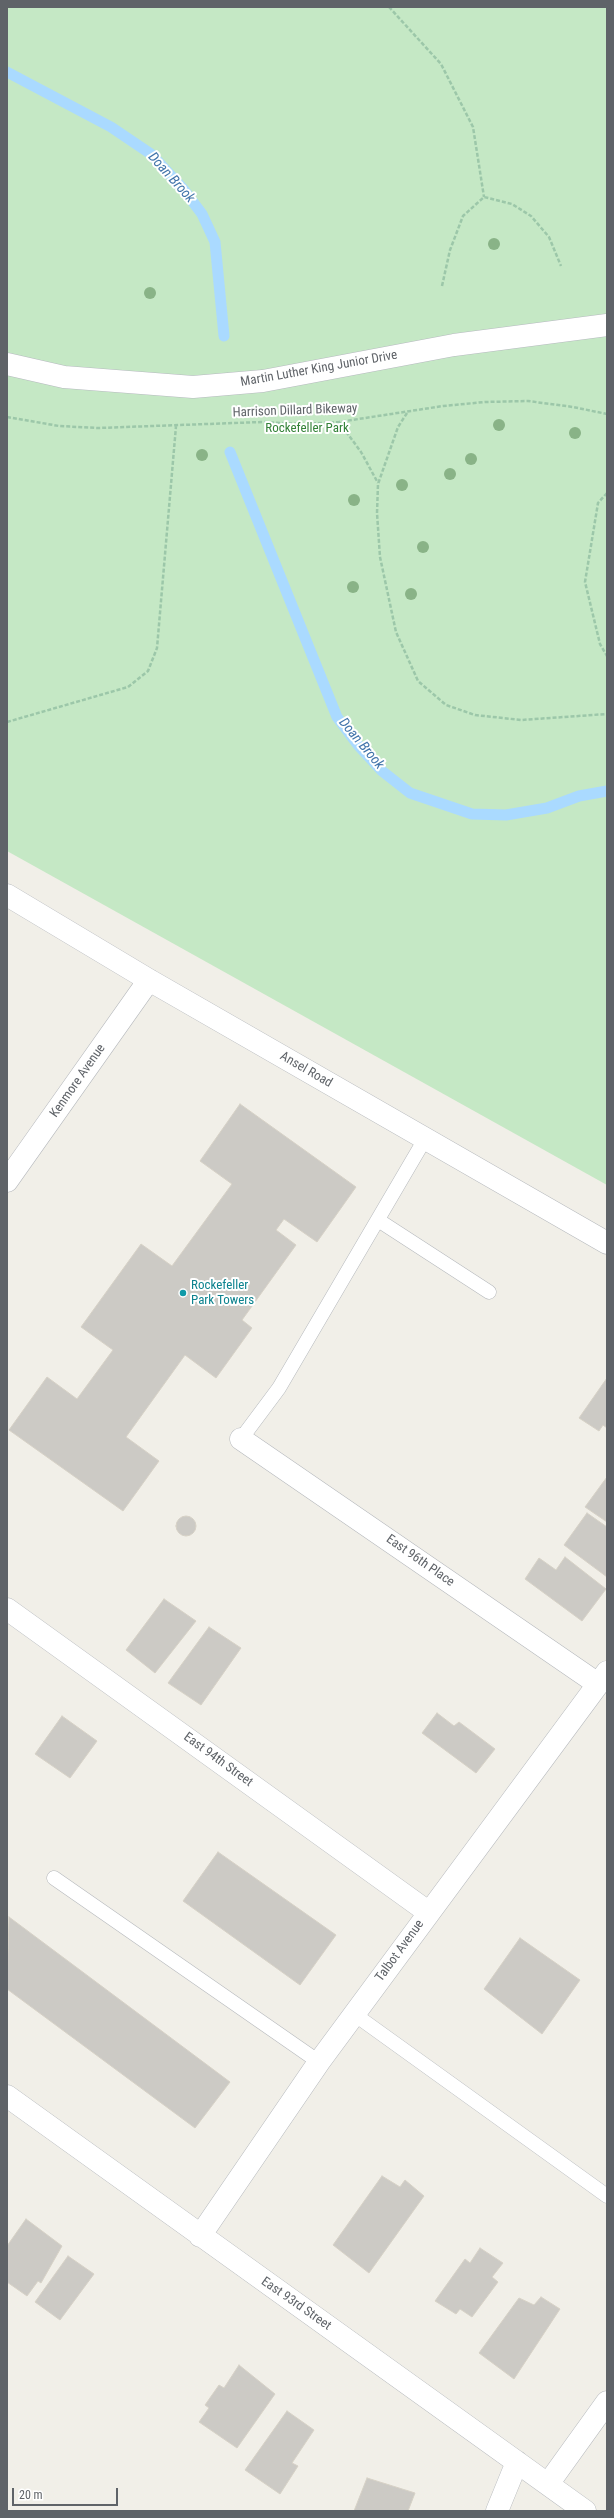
<!DOCTYPE html>
<html>
<head>
<meta charset="utf-8">
<style>
  body { margin:0 }
  #map { position:relative; width:614px; height:2518px; overflow:hidden; background:#f1efe8; font-family:"Roboto Condensed",sans-serif }
  canvas { display:block }
  .frame { position:absolute; inset:0; border:8px solid #5f6368; pointer-events:none }
  .scale { position:absolute; left:12px; top:2488px; width:106px; height:18px; box-sizing:border-box; border:2px solid #5f6368; border-top:0; padding-left:5px; font-size:12px; line-height:14px; white-space:nowrap; color:#5f6368; -webkit-text-stroke:3px #fff; paint-order:stroke }
</style>
</head>
<body>
<div id="map">
<canvas width="614" height="2518"></canvas>
<div class="frame"></div>
<div class="scale">20 m</div>
</div>
<script>
const ctx = document.querySelector('canvas').getContext('2d');
ctx.lineJoin = 'round';
function fill(path, color) { ctx.fillStyle = color; ctx.fill(path, 'evenodd'); }
const toPath = rows => new Path2D(rows.map(r => 'M' + r).join(''));
function stroke(path, color, width, dash) { ctx.strokeStyle = color; ctx.lineWidth = width; ctx.lineCap = dash ? 'butt' : 'round'; ctx.setLineDash(dash || []); ctx.stroke(path); }
function drawText(font, color, halo, rows, align = 'center') {
  ctx.font = font + ' "Roboto Condensed",sans-serif'; ctx.lineWidth = 4; ctx.setLineDash([]); ctx.textBaseline = 'middle'; ctx.strokeStyle = halo; ctx.fillStyle = color; for (const [text, x, y, turn = 0] of rows) {
    ctx.save(); ctx.translate(x, y); ctx.rotate((+turn || 0) * Math.PI / 180); ctx.textAlign = isNaN(turn) ? turn : align; if (halo) ctx.strokeText(text, 0, 0); ctx.fillText(text, 0, 0); ctx.restore();
  }
}
fill(toPath([
  [7,7,607,7,607,1185,7,851]
]), '#c5e8c5');
stroke(toPath([
  [7,72,111,127,151,154,184,190,202,214,215,242,224,336],
  [230,452,337,717,358,745,382,771,410,793,472,814,506,815,547,808,579,796,607,791]
]), '#aadaff', 11);
const building = toPath([
  [240,1104,356,1187,317,1242,284,1219,276,1230,296,1245,242,1320,252,1328,216,1378,185,1355,126,1437,159,1461,123,1511,9,1430,47,1377,77,1399,113,1350,81,1327,141,1244,172,1266,232,1184,200,1161,240,1104],
  [607,1378,607,1428,603,1425,599,1431,579,1418,607,1378],
  [607,1477,607,1522,585,1507,607,1477],
  [587,1513,607,1527,607,1577,564,1545,587,1513],
  '176 1526a10 10 0 1 1 20 0a10 10 0 1 1-20 0Z',
  [565,1557,606,1589,582,1621,525,1579,539,1558,556,1570,565,1557],
  [164,1599,196,1621,155,1673,126,1650,164,1599],
  [209,1627,241,1648,201,1705,168,1683,209,1627],
  [437,1713,454,1726,459,1722,495,1749,476,1773,422,1733,437,1713],
  [62,1716,97,1741,70,1778,35,1754,62,1716],
  [218,1852,336,1935,300,1985,183,1901,218,1852],
  [9,1917,230,2082,195,2128,7,1989,9,1917],
  [520,1938,580,1980,542,2034,484,1989,520,1938],
  [382,2176,400,2187,405,2180,424,2196,369,2273,333,2245,382,2176],
  [26,2219,62,2246,41,2283,38,2281,27,2296,7,2282,7,2246,26,2219],
  [480,2248,503,2263,492,2277,498,2282,472,2317,460,2309,456,2314,435,2301,465,2259,470,2263,480,2248],
  [68,2256,94,2274,60,2320,35,2302,68,2256],
  [541,2297,560,2309,514,2379,479,2353,519,2298,534,2305,541,2297],
  [239,2365,275,2394,237,2448,199,2422,209,2408,205,2405,219,2385,224,2388,239,2365],
  [287,2411,314,2430,292,2463,298,2466,280,2494,245,2470,287,2411],
  [367,2478,415,2493,408,2511,354,2511,367,2478]
]);
fill(building, '#cccac5');
stroke(building, '#d6d1c6', 1);
const service = toPath([
  [378,1220,489,1292],
  [241,1439,279,1388,425,1139],
  [54,1878,319,2062],
  [354,2014,607,2196]
]);
const minor = toPath([
  [7,895,149,980,607,1243],
  [7,1181,149,980],
  [241,1439,598,1684],
  [7,1609,428,1912],
  [7,2096,585,2511],
  [200,2236,319,2062,607,1672],
  [548,2484,607,2402],
  [497,2511,517,2462]
]);
const secondary = toPath([
  [7,364,64,377,193,387,263,381,454,345,607,325]
]);
stroke(service, '#b5b8bc', 15);
stroke(minor, '#b5b8bc', 23);
stroke(secondary, '#b6babf', 23);
stroke(toPath([
  [389,7,441,64,473,127,484,197],
  [442,286,450,250,463,216,484,197,512,204,531,216,549,237,561,266],
  [407,413,398,427,378,484,377,513,380,557,396,632,418,681,446,705,475,715,521,720,607,714],
  [7,417,59,426,98,428,262,422,302,424,339,422,443,406,485,402,528,401,573,407,607,414],
  [339,422,361,452,378,483],
  [607,493,598,503,585,582,600,644,607,656],
  [7,722,128,687,148,671,157,648,176,426]
]), '#9cc7a9', 2.5, [4, 2]);
stroke(service, '#fff', 14);
stroke(minor, '#fff', 22);
stroke(secondary, '#fff', 22);
ctx.fillStyle = '#89b387';
for (const [x, y] of [
  [494,244],
  [150,293],
  [499,425],
  [575,433],
  [202,455],
  [471,459],
  [450,474],
  [402,485],
  [354,500],
  [423,547],
  [353,587],
  [411,594]
]) { ctx.beginPath(); ctx.arc(x, y, 6, 0, 2 * Math.PI); ctx.fill(); }
for (const [x, y, r, color] of [
  [183,1293,4,"#0f9aa8"]
]) { const dot = new Path2D(); dot.arc(x, y, r, 0, 2 * Math.PI); ctx.fillStyle = color; ctx.fill(dot); stroke(dot, '#fff', 1.5); }
drawText('13px', '#5f6368', '#fff', [
  ["Martin Luther King Junior Drive",319,369,-10],
  ["Harrison Dillard Bikeway",295,411,-2],
  ["Ansel Road",306,1070,30],
  ["Kenmore Avenue",78,1081,-55],
  ["East 96th Place",420,1561,35],
  ["East 94th Street",218,1760,36],
  ["Talbot Avenue",400,1951,-54],
  ["East 93rd Street",296,2304,35]
]);
drawText('13px', '#348238', '#fff', [
  ["Rockefeller Park",307,429]
]);
drawText('13px', '#0d838f', '#fff', [
  ["Rockefeller",191,1286],
  ["Park Towers",191,1301]
], 'left');
drawText('italic 14px', '#4174aa', '#fff', [
  ["Doan Brook",171,178,48],
  ["Doan Brook",361,744,50]
]);
</script>
</body>
</html>
